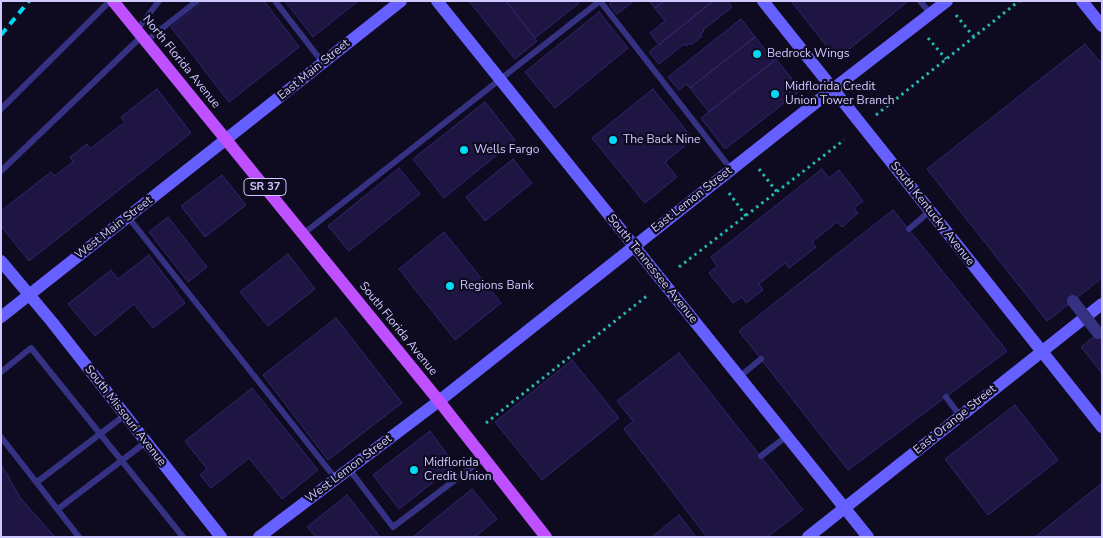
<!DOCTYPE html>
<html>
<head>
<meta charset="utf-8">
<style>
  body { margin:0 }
  #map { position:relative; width:1103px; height:538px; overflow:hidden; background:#0e0b20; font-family:"Nunito Sans",sans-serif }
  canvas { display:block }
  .frame { position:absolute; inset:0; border:2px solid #d0c9ff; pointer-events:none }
</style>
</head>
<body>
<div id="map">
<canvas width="1103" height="538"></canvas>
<div class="frame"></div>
</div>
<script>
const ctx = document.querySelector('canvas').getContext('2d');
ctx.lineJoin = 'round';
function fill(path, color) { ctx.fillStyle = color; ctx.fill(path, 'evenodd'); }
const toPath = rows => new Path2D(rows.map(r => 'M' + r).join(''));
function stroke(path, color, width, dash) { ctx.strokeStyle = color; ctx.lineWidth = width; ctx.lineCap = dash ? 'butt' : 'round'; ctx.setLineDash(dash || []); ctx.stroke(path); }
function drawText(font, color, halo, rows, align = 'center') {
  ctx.font = font + ' "Nunito Sans",sans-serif'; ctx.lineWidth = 4.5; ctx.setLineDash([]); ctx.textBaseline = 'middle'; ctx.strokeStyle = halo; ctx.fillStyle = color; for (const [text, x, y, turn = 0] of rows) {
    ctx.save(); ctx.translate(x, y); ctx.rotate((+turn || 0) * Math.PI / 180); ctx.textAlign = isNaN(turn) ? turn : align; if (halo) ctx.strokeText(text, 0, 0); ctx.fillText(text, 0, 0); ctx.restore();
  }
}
const building = toPath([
  [204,1,264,1,299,47,229,102,171,27,204,1],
  [285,1,358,1,313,37,285,1],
  [469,1,506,1,537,41,515,59,469,1],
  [506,1,578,1,579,3,535,38,506,1],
  [613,1,634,1,617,14,609,4,613,1],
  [649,1,664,1,655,8,649,1],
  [664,1,713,1,659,45,650,33,665,21,655,8,664,1],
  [713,1,727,1,732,7,703,30,704,31,700,35,702,36,691,45,690,43,686,46,684,44,659,64,649,52,713,1],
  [791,1,906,1,907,2,837,59,791,1],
  [599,12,628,48,555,108,525,72,599,12],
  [741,19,755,37,690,88,686,84,679,90,668,77,741,19],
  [755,37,774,61,709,112,690,88,755,37],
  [1085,44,1102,64,1102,278,1047,321,927,169,1085,44],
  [776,59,801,90,725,149,701,118,776,59],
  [157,89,191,133,29,261,1,226,1,211,51,172,54,176,73,162,70,157,87,144,90,149,125,122,121,117,157,89],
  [653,89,693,139,665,162,677,177,645,203,592,138,653,89],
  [485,102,515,140,444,198,413,159,485,102],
  [513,159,532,183,485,221,466,197,513,159],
  [399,168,420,194,349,251,328,226,399,168],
  [822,169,829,178,839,170,863,201,854,208,858,213,842,227,837,222,812,242,816,247,789,268,785,263,759,284,763,290,746,303,742,297,733,303,709,273,717,266,711,257,822,169],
  [222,175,246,205,205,237,181,206,222,175],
  [893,210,1007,351,848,470,739,331,893,210],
  [168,217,207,267,188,282,149,232,168,217],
  [444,232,501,303,455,340,399,269,444,232],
  [288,254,315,289,268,326,240,292,288,254],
  [149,255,185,303,153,328,134,304,95,336,68,304,111,270,118,279,149,255],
  [336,318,402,403,328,460,263,375,336,318],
  [1102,330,1102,373,1081,347,1102,330],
  [679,353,803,510,767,537,707,537,624,429,633,421,617,401,679,353],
  [572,360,619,418,542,480,495,422,572,360],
  [252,388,318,470,282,499,249,458,211,488,200,475,207,469,185,441,252,388],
  [1015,405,1058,460,988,515,945,459,1015,405],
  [430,431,455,465,399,509,373,475,430,431],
  [1,464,21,499,55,537,1,537,1,464],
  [1102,483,1102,537,1035,537,1102,483],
  [472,489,497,519,475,537,413,537,472,489],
  [347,495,380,537,316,537,307,527,347,495],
  [679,515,696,537,652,537,679,515]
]);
fill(building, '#1e1542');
stroke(building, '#342570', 1);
stroke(toPath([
  [956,15,974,37],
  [928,38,946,59],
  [876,115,1019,1],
  [759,169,777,192],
  [729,193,746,216],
  [679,267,844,140],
  [486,423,648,295]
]), '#23b9b1', 3, [2.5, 4]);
stroke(toPath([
  [275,1,323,63],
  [600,1,731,169],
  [920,1,931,14],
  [137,30,159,1],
  [146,41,197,1],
  [1,109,110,1],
  [1,171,142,36],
  [128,217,336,479],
  [909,229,930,211],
  [303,234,600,1],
  [1,372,31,348,183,537],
  [739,377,761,359],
  [946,397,960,416],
  [1,437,79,537],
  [761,456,787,436],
  [349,469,393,527,484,458],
  [37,482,125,415],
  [58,509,146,442]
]), '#353183', 6);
stroke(toPath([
  [437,1,868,537],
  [763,1,1102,427],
  [1082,1,1102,26],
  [1,261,52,322,221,537],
  [1,317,401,1],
  [259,537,439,401,833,89,947,1],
  [808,537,1102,304]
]), '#6560ff', 12);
stroke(toPath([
  [113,1,439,401,546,537]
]), '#bf50ff', 12);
stroke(toPath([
  [1,35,29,1]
]), '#00daf4', 4, [8, 6]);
stroke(toPath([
  [1073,301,1098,333]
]), '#353183', 12);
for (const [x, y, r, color] of [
  [757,54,5,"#00daf4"],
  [775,94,5,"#00daf4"],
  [613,140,5,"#00daf4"],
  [464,150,5,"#00daf4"],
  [450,286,5,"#00daf4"],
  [414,470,5,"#00daf4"]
]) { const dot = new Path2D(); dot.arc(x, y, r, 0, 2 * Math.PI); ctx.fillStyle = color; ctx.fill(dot); stroke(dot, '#0e0b20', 2); }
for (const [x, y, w] of [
  [265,187,42]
]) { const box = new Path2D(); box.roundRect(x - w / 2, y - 8.5, w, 17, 4); ctx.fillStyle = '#0e0b20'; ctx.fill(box); stroke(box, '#d0c9ff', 1); }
drawText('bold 11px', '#d0c9ff', null, [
  ["SR 37",265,187]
]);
drawText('12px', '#d0c9ff', '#0e0b20', [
  ["Bedrock Wings",767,54],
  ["Midflorida Credit",785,87],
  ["Union Tower Branch",785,101],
  ["The Back Nine",623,140],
  ["Wells Fargo",474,150],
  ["Regions Bank",460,286],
  ["Midflorida",424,463],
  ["Credit Union",424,477]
], 'left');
drawText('12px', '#d0c9ff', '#0e0b20', [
  ["North Florida Avenue",181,62,51],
  ["East Main Street",314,70,-39],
  ["East Lemon Street",692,200,-38],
  ["South Kentucky Avenue",932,214,52],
  ["West Main Street",114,228,-38],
  ["South Tennessee Avenue",652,269,51],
  ["South Florida Avenue",398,329,51],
  ["South Missouri Avenue",125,416,52],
  ["East Orange Street",955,420,-39],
  ["West Lemon Street",349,469,-37]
]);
</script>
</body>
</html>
